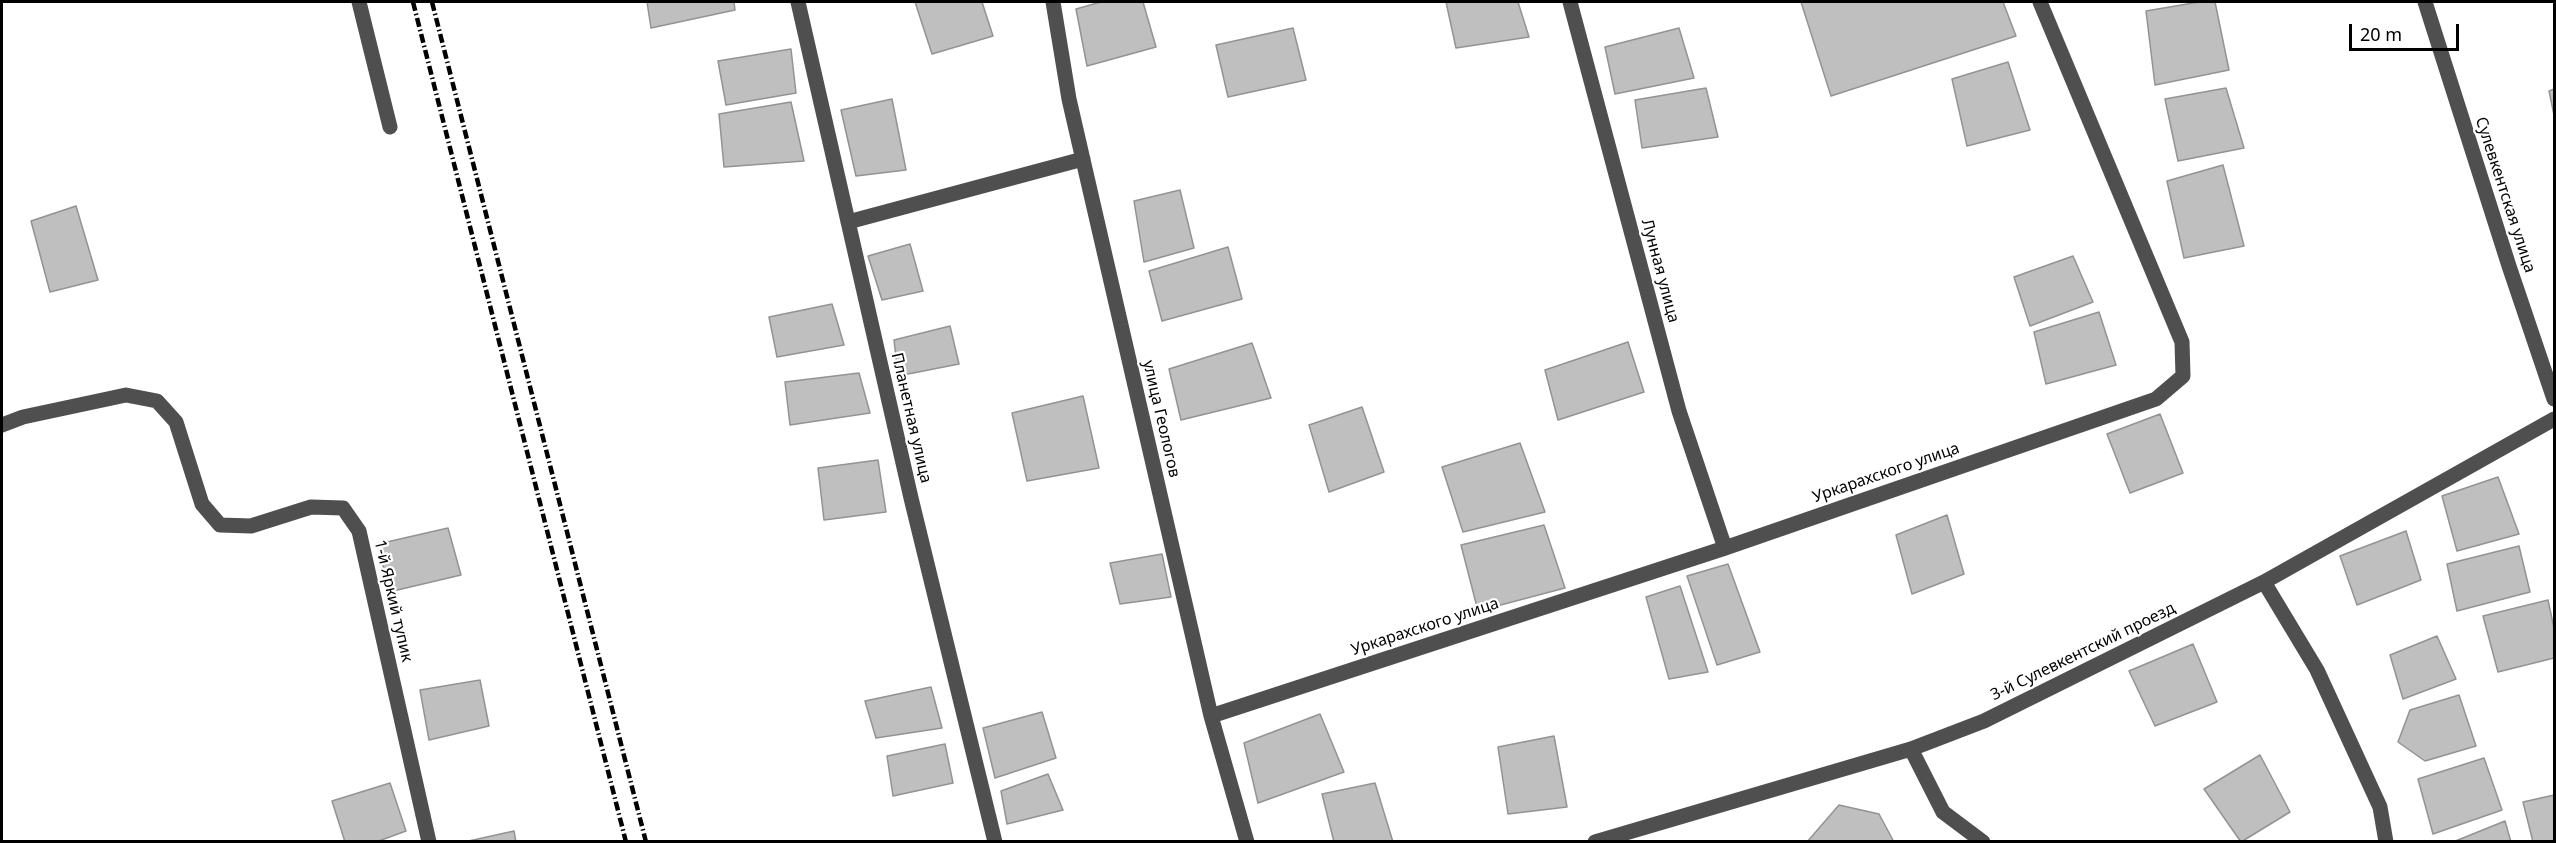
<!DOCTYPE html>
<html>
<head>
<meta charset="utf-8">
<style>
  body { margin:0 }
  #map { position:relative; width:2556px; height:843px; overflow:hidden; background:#fff; font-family:"Noto Sans",sans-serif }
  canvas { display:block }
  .frame { position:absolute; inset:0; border:3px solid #000; pointer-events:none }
  .scale { position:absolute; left:2349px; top:24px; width:110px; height:27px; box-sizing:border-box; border:3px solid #000; border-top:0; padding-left:8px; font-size:18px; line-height:21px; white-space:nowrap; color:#000; -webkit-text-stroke:4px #fff; paint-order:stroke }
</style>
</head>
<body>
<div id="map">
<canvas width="2556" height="843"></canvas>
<div class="frame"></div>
<div class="scale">20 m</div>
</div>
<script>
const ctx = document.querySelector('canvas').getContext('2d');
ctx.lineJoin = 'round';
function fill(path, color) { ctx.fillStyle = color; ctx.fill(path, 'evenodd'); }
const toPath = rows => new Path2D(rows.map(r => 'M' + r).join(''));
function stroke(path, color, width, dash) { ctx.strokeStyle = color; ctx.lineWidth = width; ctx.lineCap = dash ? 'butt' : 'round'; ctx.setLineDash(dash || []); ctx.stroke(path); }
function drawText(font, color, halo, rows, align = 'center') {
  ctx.font = font + ' "Noto Sans",sans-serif'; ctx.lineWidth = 4.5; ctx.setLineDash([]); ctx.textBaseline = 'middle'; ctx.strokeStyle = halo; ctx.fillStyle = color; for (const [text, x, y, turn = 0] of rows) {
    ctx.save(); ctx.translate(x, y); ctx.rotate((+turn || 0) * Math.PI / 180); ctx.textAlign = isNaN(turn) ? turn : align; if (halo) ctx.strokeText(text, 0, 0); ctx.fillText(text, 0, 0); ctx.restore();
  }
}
const building = toPath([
  [647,2,734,2,735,10,651,28,647,2],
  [915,2,982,2,993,36,932,54,915,2],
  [1101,2,1143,2,1156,47,1087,66,1076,9,1101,2],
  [1446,2,1518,2,1529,37,1456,48,1446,2],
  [1801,2,2003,2,2016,36,1831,96,1801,2],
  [2199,2,2215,2,2229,70,2155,85,2146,11,2199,2],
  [1293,28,1306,80,1228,97,1216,45,1293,28],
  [1679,28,1694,78,1615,94,1605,47,1679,28],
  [791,49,796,93,726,105,718,61,791,49],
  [2008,62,2030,130,1967,146,1952,79,2008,62],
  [1706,88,1718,137,1642,148,1635,100,1706,88],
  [2226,88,2244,148,2178,161,2165,99,2226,88],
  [2554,89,2554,115,2549,91,2554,89],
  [892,99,906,170,856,176,841,110,892,99],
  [791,102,804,161,724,167,719,114,791,102],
  [2223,165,2244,246,2184,258,2167,181,2223,165],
  [1180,190,1194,248,1144,262,1134,201,1180,190],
  [76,206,98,280,50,292,31,221,76,206],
  [910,244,923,291,882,300,868,256,910,244],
  [1228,247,1242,299,1162,321,1149,271,1228,247],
  [2073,256,2093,302,2030,326,2014,277,2073,256],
  [832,304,844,345,777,357,769,317,832,304],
  [2099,312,2116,365,2046,384,2034,332,2099,312],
  [950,326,959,364,898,376,894,340,950,326],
  [1628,342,1644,392,1558,420,1545,370,1628,342],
  [1252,343,1271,398,1181,420,1169,369,1252,343],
  [859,373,870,413,790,425,785,382,859,373],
  [1083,396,1099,468,1027,481,1012,413,1083,396],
  [1362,407,1384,472,1329,492,1309,425,1362,407],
  [2160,414,2183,473,2130,493,2107,434,2160,414],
  [1520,443,1545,512,1463,532,1442,467,1520,443],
  [878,460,886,512,824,520,818,468,878,460],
  [2498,477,2519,534,2457,551,2442,496,2498,477],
  [1947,515,1964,574,1912,594,1896,535,1947,515],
  [1544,525,1565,588,1478,611,1461,545,1544,525],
  [448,528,461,575,389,592,378,544,448,528],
  [2406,531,2421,580,2357,605,2340,556,2406,531],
  [2519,546,2530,592,2457,611,2447,564,2519,546],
  [1162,554,1171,597,1120,604,1110,563,1162,554],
  [1728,564,1760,652,1717,665,1687,576,1728,564],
  [1680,586,1708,672,1669,679,1646,597,1680,586],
  [2548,600,2554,628,2554,658,2498,672,2483,616,2548,600],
  [2437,636,2456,679,2403,699,2390,655,2437,636],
  [2193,644,2217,702,2155,726,2129,671,2193,644],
  [480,680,489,726,429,740,420,690,480,680],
  [931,687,942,728,876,738,865,701,931,687],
  [2459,695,2476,746,2425,761,2398,742,2410,710,2459,695],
  [1042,712,1056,758,995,778,983,728,1042,712],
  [1320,714,1344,772,1258,803,1244,743,1320,714],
  [1554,736,1567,807,1508,814,1498,747,1554,736],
  [945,744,953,783,893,796,887,756,945,744],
  [2260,755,2290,812,2241,842,2204,789,2260,755],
  [2484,758,2502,810,2433,834,2418,779,2484,758],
  [1048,774,1063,810,1007,824,1001,791,1048,774],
  [390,783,406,831,376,842,345,842,332,801,390,783],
  [1375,783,1393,842,1334,842,1322,794,1375,783],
  [2554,795,2554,842,2533,842,2523,802,2554,795],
  [1839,805,1879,814,1894,842,1807,842,1839,805],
  [2505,821,2511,842,2453,842,2505,821],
  [514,831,516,842,464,842,514,831]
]);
fill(building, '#bfbfbf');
stroke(building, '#939393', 1.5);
stroke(toPath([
  [359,2,390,127],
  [798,2,911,498,995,842],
  [1053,2,1069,99,1211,716,1247,842],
  [1570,2,1679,411,1725,548],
  [2425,2,2509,266,2554,399],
  [848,222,1083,159],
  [2,425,23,417,126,395,157,401,176,422,202,504,220,525,251,526,311,507,343,508,359,531,429,842],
  [2264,582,2317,670,2380,807,2386,842],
  [1211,716,1725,548,2156,399,2183,376,2182,342,2040,2],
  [1911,749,1943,812,1983,842],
  [1595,842,1911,749,1984,721,2264,582,2554,419]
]), '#4f4f4f', 15);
stroke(toPath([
  [413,2,626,842],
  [432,2,646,842]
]), '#000', 4.5, [9, 3, 1.5, 3]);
drawText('16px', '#000', '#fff', [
  ["Сулевкентская улица",2505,195,72],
  ["Лунная улица",1660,271,75],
  ["Планетная улица",911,418,77],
  ["улица Геологов",1161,419,77],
  ["Уркарахского улица",1886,473,-19],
  ["1-й Яркий тупик",393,601,77],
  ["Уркарахского улица",1425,627,-18],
  ["3-й Сулевкентский проезд",2083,652,-26]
]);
</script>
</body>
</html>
